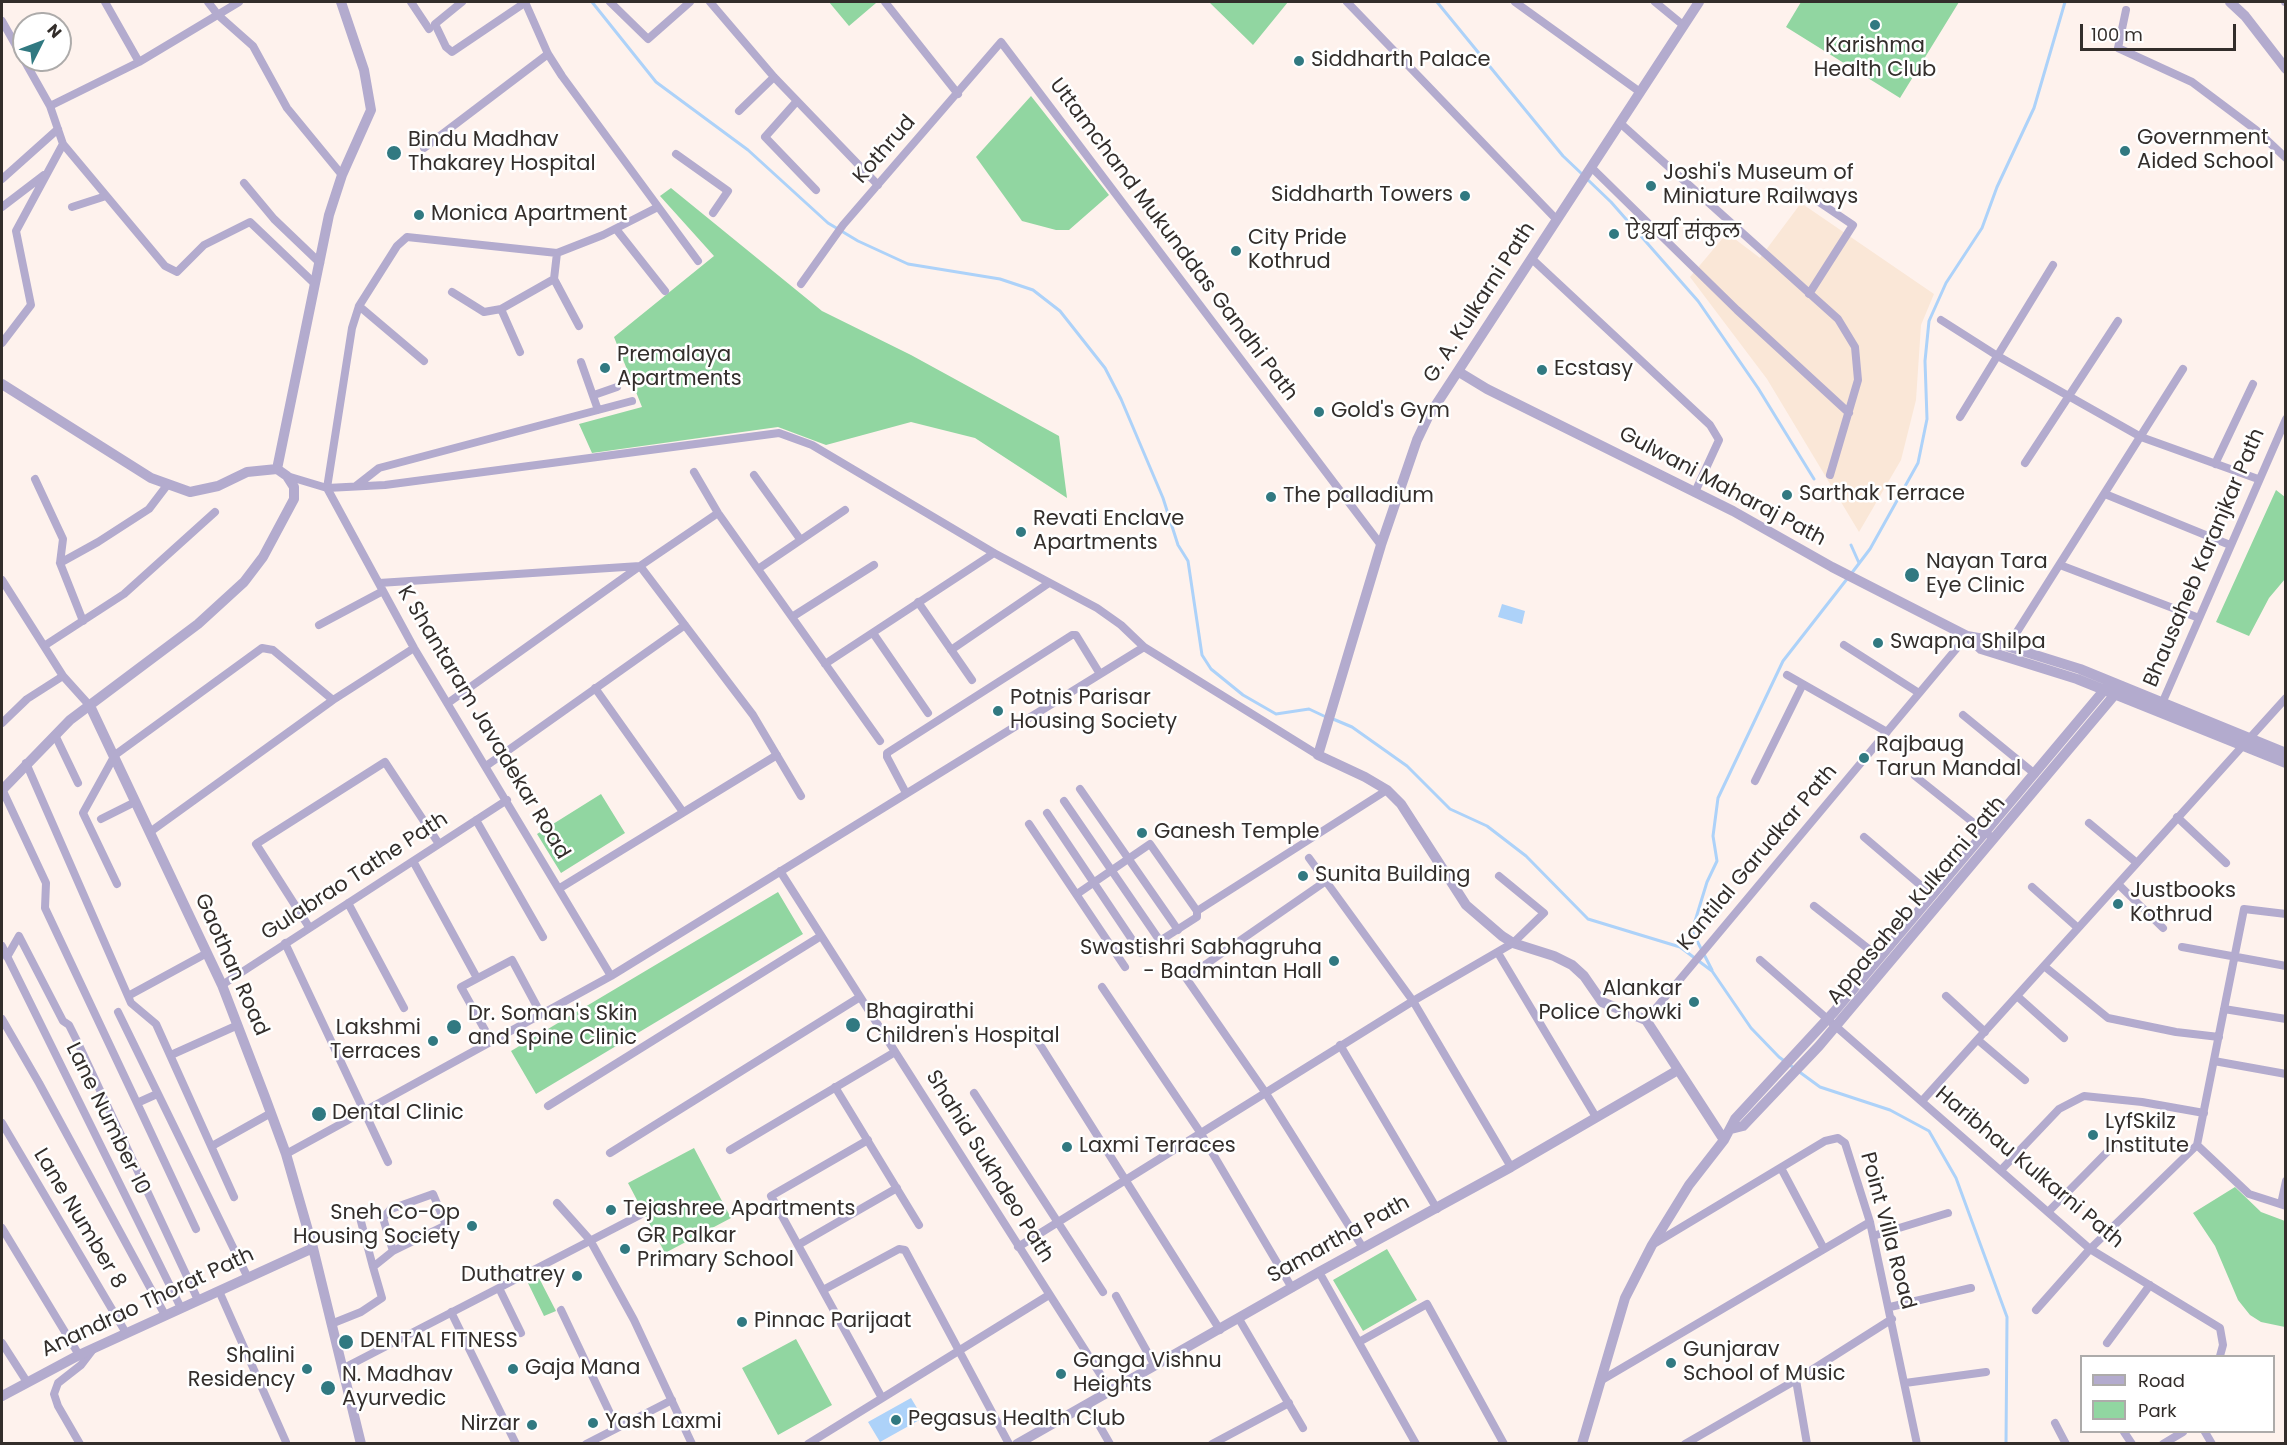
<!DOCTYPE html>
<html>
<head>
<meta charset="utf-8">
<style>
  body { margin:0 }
  #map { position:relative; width:2287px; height:1445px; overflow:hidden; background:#fef2ed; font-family:Poppins,sans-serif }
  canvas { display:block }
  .frame { position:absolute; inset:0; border:3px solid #332e2b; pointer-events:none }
  .legend { position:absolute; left:2080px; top:1355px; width:195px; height:78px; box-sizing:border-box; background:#fff; border:2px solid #adabaa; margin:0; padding:8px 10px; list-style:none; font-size:18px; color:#332e2b }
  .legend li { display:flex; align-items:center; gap:12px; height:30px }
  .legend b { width:30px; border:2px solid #adabaa }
  .north { position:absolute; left:12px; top:12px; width:60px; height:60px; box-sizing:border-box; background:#fff; border:2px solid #adabaa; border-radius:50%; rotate:48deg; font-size:16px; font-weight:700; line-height:24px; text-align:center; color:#332e2b }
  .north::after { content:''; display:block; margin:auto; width:21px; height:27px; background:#317981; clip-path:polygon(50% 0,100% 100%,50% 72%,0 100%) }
  .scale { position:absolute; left:2080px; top:24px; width:156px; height:27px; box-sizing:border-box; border:3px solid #332e2b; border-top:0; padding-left:8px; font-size:18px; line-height:21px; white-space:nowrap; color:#332e2b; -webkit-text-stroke:4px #fff; paint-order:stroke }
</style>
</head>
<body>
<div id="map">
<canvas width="2287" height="1445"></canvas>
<div class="frame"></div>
<ul class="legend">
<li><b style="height:8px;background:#b3abce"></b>Road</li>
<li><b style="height:16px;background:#91d6a1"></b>Park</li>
</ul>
<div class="north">N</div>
<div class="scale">100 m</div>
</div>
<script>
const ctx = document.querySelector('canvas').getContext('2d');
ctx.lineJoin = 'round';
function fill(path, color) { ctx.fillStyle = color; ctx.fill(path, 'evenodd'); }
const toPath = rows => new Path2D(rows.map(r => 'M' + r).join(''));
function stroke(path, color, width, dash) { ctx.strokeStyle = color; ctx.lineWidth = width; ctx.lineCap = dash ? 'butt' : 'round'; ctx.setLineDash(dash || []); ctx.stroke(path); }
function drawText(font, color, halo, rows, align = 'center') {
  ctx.font = font + ' Poppins,"Noto Sans Devanagari",sans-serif'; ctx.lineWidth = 5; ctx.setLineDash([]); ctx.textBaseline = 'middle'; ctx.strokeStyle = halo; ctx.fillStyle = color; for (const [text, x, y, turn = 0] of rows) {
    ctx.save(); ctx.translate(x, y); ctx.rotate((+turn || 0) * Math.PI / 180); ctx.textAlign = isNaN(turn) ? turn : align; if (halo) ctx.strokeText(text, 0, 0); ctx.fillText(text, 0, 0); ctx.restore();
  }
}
fill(toPath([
  [1801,203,1934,294,1921,325,1916,400,1901,460,1859,532,1767,379,1690,277,1727,233,1760,258]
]), '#fae7d7');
fill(toPath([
  [829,2,874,2,876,3,849,26],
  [1209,2,1288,2,1253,45],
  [1801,2,1959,2,1900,98,1786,27],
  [1031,96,1109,195,1069,230,1056,230,1022,221,976,157],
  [671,188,822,311,911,355,1059,436,1067,498,975,438,911,422,826,445,778,427,592,453,579,424,642,407,614,337,714,256,660,196],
  [2276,490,2285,497,2285,579,2269,598,2249,636,2216,622],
  [601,794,625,833,561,873,537,834],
  [778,892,803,934,536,1094,511,1051],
  [694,1148,731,1218,665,1253,628,1183],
  [2235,1187,2261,1212,2285,1221,2285,1327,2261,1322,2250,1315,2238,1300,2215,1246,2193,1213],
  [1387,1249,1417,1300,1363,1331,1333,1280],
  [539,1278,556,1311,544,1316,528,1283],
  [796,1339,832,1405,778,1435,742,1368]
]), '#91d6a1');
fill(toPath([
  [1502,604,1525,611,1522,624,1498,617],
  [911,1398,923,1418,880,1442,868,1422]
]), '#add2f9');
stroke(toPath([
  [592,2,656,82,748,150,828,223,858,241,908,264,1000,279,1033,290,1060,311,1105,368,1121,399,1163,498,1178,545,1188,561,1202,655,1211,669,1243,695,1276,714,1309,709,1326,717],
  [1437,2,1563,156,1582,174],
  [1587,179,1611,202,1698,301,1758,388,1814,479],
  [1851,545,1859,563],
  [1851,574,1870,549,1918,463,1927,419,1925,361,1929,321,1946,283,1982,228,1997,187,2034,108,2065,2],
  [1333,719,1352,727,1407,766,1450,809,1487,826,1526,856,1588,919,1680,947,1712,971,1751,1028,1779,1057,1820,1087,1890,1110,1929,1131,1956,1178,2007,1317,2006,1444],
  [1712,970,1692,931,1707,882,1717,861,1713,836,1718,798,1783,661,1847,579]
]), '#add2f9', 3);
stroke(toPath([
  [105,2,139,62],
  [208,2,218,15,253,46,287,108,342,175],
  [411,2,429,29],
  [462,2,435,24,446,47,452,52,526,2],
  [525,2,548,54,562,76,698,261],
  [610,2,648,39,690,2],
  [710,2,774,77,878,185],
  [885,2,958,94],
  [1347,2,1557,220],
  [1515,2,1640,92],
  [1655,2,1683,25],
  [2285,2,2286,2],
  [2126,10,2118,48,2192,82,2256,130,2286,158],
  [2,21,50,106,63,144,165,266,177,272,204,245,250,222,315,284],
  [797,101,765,137,816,190],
  [50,106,139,62,239,2],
  [739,111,774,77],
  [1620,123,1838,319,1855,347,1858,380,1830,475],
  [424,148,548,54],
  [676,154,728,191,713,213],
  [1591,167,1737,310,1849,413],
  [2,179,58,129],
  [244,183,274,219,320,263],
  [2,207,44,175],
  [72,207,106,196],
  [616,229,665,291],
  [1532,259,1710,425,1719,440,1695,492],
  [554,279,579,326],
  [801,284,843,225,1001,42,1381,545],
  [452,292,484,312,501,309,554,279,557,253],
  [1809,294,1853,225,1813,198],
  [359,306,424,361],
  [501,309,520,352],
  [1941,320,1996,355,2141,437,2258,479],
  [2,343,31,305,16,231,63,144],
  [581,362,598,410],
  [594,395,617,387],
  [1960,417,2053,265],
  [2025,463,2118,321],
  [2215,464,2253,384],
  [694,472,718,513,880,741],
  [754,475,800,539],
  [287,476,327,488,385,485,779,433,812,445,994,553,1097,608,1121,625,1144,647,1318,755],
  [35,479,63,539,60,563,83,621],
  [356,486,379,468,632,401],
  [2105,494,2230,545],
  [60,563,98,542,149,509,168,484],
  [2060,565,2199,618],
  [758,569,845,510],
  [2,580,63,676,90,706],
  [379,583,640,566,718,513],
  [918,602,972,680],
  [792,617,874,565],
  [319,625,383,591],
  [873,633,928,713],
  [1844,645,1919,693],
  [44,646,124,594,215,512],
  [2008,646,2183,369],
  [951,650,1049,583],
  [825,664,994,553],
  [1787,675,1887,732],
  [595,688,683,812],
  [448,703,640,566,753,715,801,796],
  [2160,708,2286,419],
  [1963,715,2035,774],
  [2,723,27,699,63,676],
  [55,735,78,783],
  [26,763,131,1003,156,1024,234,1197],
  [486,766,685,625],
  [1915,776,1990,836],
  [1755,781,1803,684],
  [2,789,46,883,45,908,137,1103,157,1094],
  [1080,789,1178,930],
  [906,793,887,757,887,753,1072,635,1076,635,1100,674],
  [1064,801,1160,941],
  [1047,813,1141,953,1197,917,1197,911],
  [2177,817,2226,863],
  [101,819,135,802],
  [476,820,543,937],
  [2089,823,2137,863],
  [1029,824,1125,967],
  [150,832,333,700,414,648],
  [1864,837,1932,895],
  [1309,858,1413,1001,1511,1167],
  [413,861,477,978],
  [780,871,1111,1391],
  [1326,881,1186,978,1265,1092,1363,1248],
  [117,884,83,813,115,755,262,648,273,650,333,700],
  [2118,884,2163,928],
  [2032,887,2078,928],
  [560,888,777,755],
  [1077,894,1150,844,1197,911,1387,790],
  [348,903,404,1008],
  [1814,906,1880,958],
  [2286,914,2244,909,2197,1145,2249,1194,2286,1206],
  [309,927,256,844,385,762,439,844],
  [285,943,388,1162],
  [2,946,181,1308],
  [2182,947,2286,966],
  [1498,953,1596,1117],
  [7,957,19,936,63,1021,69,1025,77,1041,198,1300],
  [1760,960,2090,1249,2220,1328,2223,1345,2220,1356],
  [2044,966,2108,1018,2176,1032,2219,1037],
  [611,976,414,648,327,488,352,328,359,306,397,246,407,237,557,253,603,235,658,207],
  [222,985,507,800],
  [1102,987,1200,1132,1292,1288],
  [128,996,207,953],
  [1946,996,1985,1032],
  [2017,996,2064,1038],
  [2224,1009,2286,1019],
  [118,1012,248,1278],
  [2,1019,39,1083,165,1315],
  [1646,1020,1967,636],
  [1037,1040,1220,1330],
  [1978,1040,2025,1080],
  [491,1041,461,987,512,960,541,1014],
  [1340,1045,1437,1209],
  [171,1055,238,1025],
  [2214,1061,2286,1074],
  [835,1087,919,1225],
  [974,1093,1103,1292],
  [1922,1101,2286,698],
  [137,1103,196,1229],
  [548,1106,821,936],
  [2,1123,126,1333],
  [868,1140,771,1196,882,1398],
  [212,1146,271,1113],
  [730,1150,895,1052],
  [610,1153,860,997],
  [286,1154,611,976,1144,647],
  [1781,1168,1824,1249],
  [2002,1169,2059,1109,2084,1096,2142,1102,2204,1113],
  [557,1203,590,1240,634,1320,692,1444],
  [2281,1204,2286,1181],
  [2049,1211,2113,1146],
  [359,1214,373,1267],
  [2,1228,79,1355],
  [1873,1236,1948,1213],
  [798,1245,897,1188],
  [1652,1245,1825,1141,1838,1138,1845,1143,1870,1222,1917,1444],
  [1018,1247,1413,1001,1513,943,1544,913,1499,876],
  [1319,1272,1416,1444],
  [499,1288,521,1333],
  [823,1290,899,1249,905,1250,1009,1444],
  [219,1291,286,1442],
  [1116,1296,1155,1366],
  [1890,1307,1971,1288],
  [561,1310,617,1428],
  [2036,1310,2090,1249,2197,1145],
  [451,1312,516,1444],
  [1239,1319,1303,1428],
  [331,1324,361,1312,382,1298,373,1267,393,1251,383,1218,391,1209,433,1194,446,1225,393,1251],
  [1359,1342,1427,1304,1504,1444],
  [2,1343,27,1382],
  [2107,1343,2150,1285],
  [342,1369,640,1215],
  [1796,1380,1807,1444],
  [1600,1381,1870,1222],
  [1905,1383,1986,1372],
  [1087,1404,1110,1444],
  [2055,1423,2066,1444],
  [2124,1432,2132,1444],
  [2205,1432,2212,1444],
  [80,1444,58,1406,54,1394,58,1383,81,1365,94,1348],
  [586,1444,672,1400],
  [808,1444,1049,1295],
  [1212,1444,1289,1403],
  [1685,1444,1796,1380,1892,1319],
  [2163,1444,2183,1432]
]), '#b3abce', 8);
stroke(toPath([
  [1699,2,1428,417,1417,440,1381,545,1318,755,1365,777,1387,790,1401,804,1466,905,1502,936,1513,943,1554,956,1572,965,1584,976,1602,1002,1646,1020,1724,1140],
  [2230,2,2245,16,2286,69],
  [1459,372,1487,389,1733,511,1832,567,1967,636,1981,649,2077,679,2286,763],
  [2,384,151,478,190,492,218,486,247,472,277,469],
  [277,469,329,215,342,175,371,110,364,70,341,2],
  [1967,636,1984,639,2080,669,2286,753],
  [90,706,222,985,265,1097,286,1154,313,1248,361,1444],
  [2,790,70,720,198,624,244,582,263,557,294,499,294,487,287,476,277,469],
  [1731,1129,1743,1126,1819,1046,2122,686],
  [2,1396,79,1355,313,1248],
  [1017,1444,1319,1272,1511,1167,1678,1070],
  [1582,1444,1625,1298,1652,1245,1689,1185,1724,1140,1735,1119,1834,1012,2111,682]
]), '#b3abce', 10);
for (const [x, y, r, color] of [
  [1875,25,6,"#317981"],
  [1299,61,6,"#317981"],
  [2125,151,6,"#317981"],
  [394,153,8,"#317981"],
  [1651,186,6,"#317981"],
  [1465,196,6,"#317981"],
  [419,215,6,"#317981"],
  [1614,234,6,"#317981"],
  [1236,251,6,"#317981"],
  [605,368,6,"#317981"],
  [1542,370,6,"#317981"],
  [1319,412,6,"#317981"],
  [1787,495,6,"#317981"],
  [1271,497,6,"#317981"],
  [1021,532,6,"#317981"],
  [1912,575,8,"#317981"],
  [1878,643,6,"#317981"],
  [998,711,6,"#317981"],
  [1864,758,6,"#317981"],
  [1142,833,6,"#317981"],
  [1303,876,6,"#317981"],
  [2118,904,6,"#317981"],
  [1334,961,6,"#317981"],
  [1694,1002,6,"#317981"],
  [853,1025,8,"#317981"],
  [454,1027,8,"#317981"],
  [433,1041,6,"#317981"],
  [319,1114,8,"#317981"],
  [2093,1135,6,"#317981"],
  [1067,1147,6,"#317981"],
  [611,1210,6,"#317981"],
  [472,1226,6,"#317981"],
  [625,1249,6,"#317981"],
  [577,1276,6,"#317981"],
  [742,1322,6,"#317981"],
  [346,1342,8,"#317981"],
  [1671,1363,6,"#317981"],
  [307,1369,6,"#317981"],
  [513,1369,6,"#317981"],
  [1061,1374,6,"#317981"],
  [328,1388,8,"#317981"],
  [896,1420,6,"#317981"],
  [593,1423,6,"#317981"],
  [532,1425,6,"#317981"]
]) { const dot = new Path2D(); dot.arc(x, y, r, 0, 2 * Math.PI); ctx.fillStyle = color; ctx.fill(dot); stroke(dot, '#fff', 2); }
drawText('21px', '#332e2b', '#fff', [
  ["Karishma",1875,47,"center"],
  ["Health Club",1875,71,"center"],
  ["Siddharth Palace",1311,61],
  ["Government",2137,139],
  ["Aided School",2137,163],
  ["Bindu Madhav",408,141],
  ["Thakarey Hospital",408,165],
  ["Joshi's Museum of",1663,174],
  ["Miniature Railways",1663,198],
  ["Siddharth Towers",1453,196,"right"],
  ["Monica Apartment",431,215],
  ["ऐश्वर्या संकुल",1626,234],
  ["City Pride",1248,239],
  ["Kothrud",1248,263],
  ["Premalaya",617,356],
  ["Apartments",617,380],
  ["Ecstasy",1554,370],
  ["Gold's Gym",1331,412],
  ["Sarthak Terrace",1799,495],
  ["The palladium",1283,497],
  ["Revati Enclave",1033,520],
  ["Apartments",1033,544],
  ["Nayan Tara",1926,563],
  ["Eye Clinic",1926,587],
  ["Swapna Shilpa",1890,643],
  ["Potnis Parisar",1010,699],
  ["Housing Society",1010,723],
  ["Rajbaug",1876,746],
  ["Tarun Mandal",1876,770],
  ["Ganesh Temple",1154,833],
  ["Sunita Building",1315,876],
  ["Justbooks",2130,892],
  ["Kothrud",2130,916],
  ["Swastishri Sabhagruha",1322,949,"right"],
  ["- Badmintan Hall",1322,973,"right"],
  ["Alankar",1682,990,"right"],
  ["Police Chowki",1682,1014,"right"],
  ["Bhagirathi",866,1013],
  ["Children's Hospital",866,1037],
  ["Dr. Soman's Skin",468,1015],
  ["and Spine Clinic",468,1039],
  ["Lakshmi",421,1029,"right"],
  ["Terraces",421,1053,"right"],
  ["Dental Clinic",332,1114],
  ["LyfSkilz",2105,1123],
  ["Institute",2105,1147],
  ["Laxmi Terraces",1079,1147],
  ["Tejashree Apartments",623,1210],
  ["Sneh Co-Op",460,1214,"right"],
  ["Housing Society",460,1238,"right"],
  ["GR Palkar",637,1237],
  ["Primary School",637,1261],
  ["Duthatrey",565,1276,"right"],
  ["Pinnac Parijaat",754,1322],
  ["DENTAL FITNESS",360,1342],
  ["Gunjarav",1683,1351],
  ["School of Music",1683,1375],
  ["Shalini",295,1357,"right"],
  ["Residency",295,1381,"right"],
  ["Ganga Vishnu",1073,1362],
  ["Heights",1073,1386],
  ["Gaja Mana",525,1369],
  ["N. Madhav",342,1376],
  ["Ayurvedic",342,1400],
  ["Pegasus Health Club",908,1420],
  ["Yash Laxmi",605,1423],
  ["Nirzar",520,1425,"right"]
], 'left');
drawText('21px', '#332e2b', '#fff', [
  ["Kothrud",885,150,-49],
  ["Uttamchand Mukunddas Gandhi Path",1173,240,53],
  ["G. A. Kulkarni Path",1480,303,-57],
  ["Gulwani Maharaj Path",1722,487,28],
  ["Bhausaheb Karanjkar Path",2205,558,-67],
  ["K Shantaram Javadekar Road",483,723,59],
  ["Kantilal Garudkar Path",1758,858,-50],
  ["Gulabrao Tathe Path",355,877,-33],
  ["Appasaheb Kulkarni Path",1917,901,-50],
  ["Gaothan Road",231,965,66],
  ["Lane Number 10",107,1119,64],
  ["Shahid Sukhdeo Path",989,1167,58],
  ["Haribhau Kulkarni Path",2029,1168,40],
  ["Lane Number 8",79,1219,59],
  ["Point Villa Road",1887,1231,75],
  ["Samartha Path",1339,1240,-29],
  ["Anandrao Thorat Path",148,1303,-25]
]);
</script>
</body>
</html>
